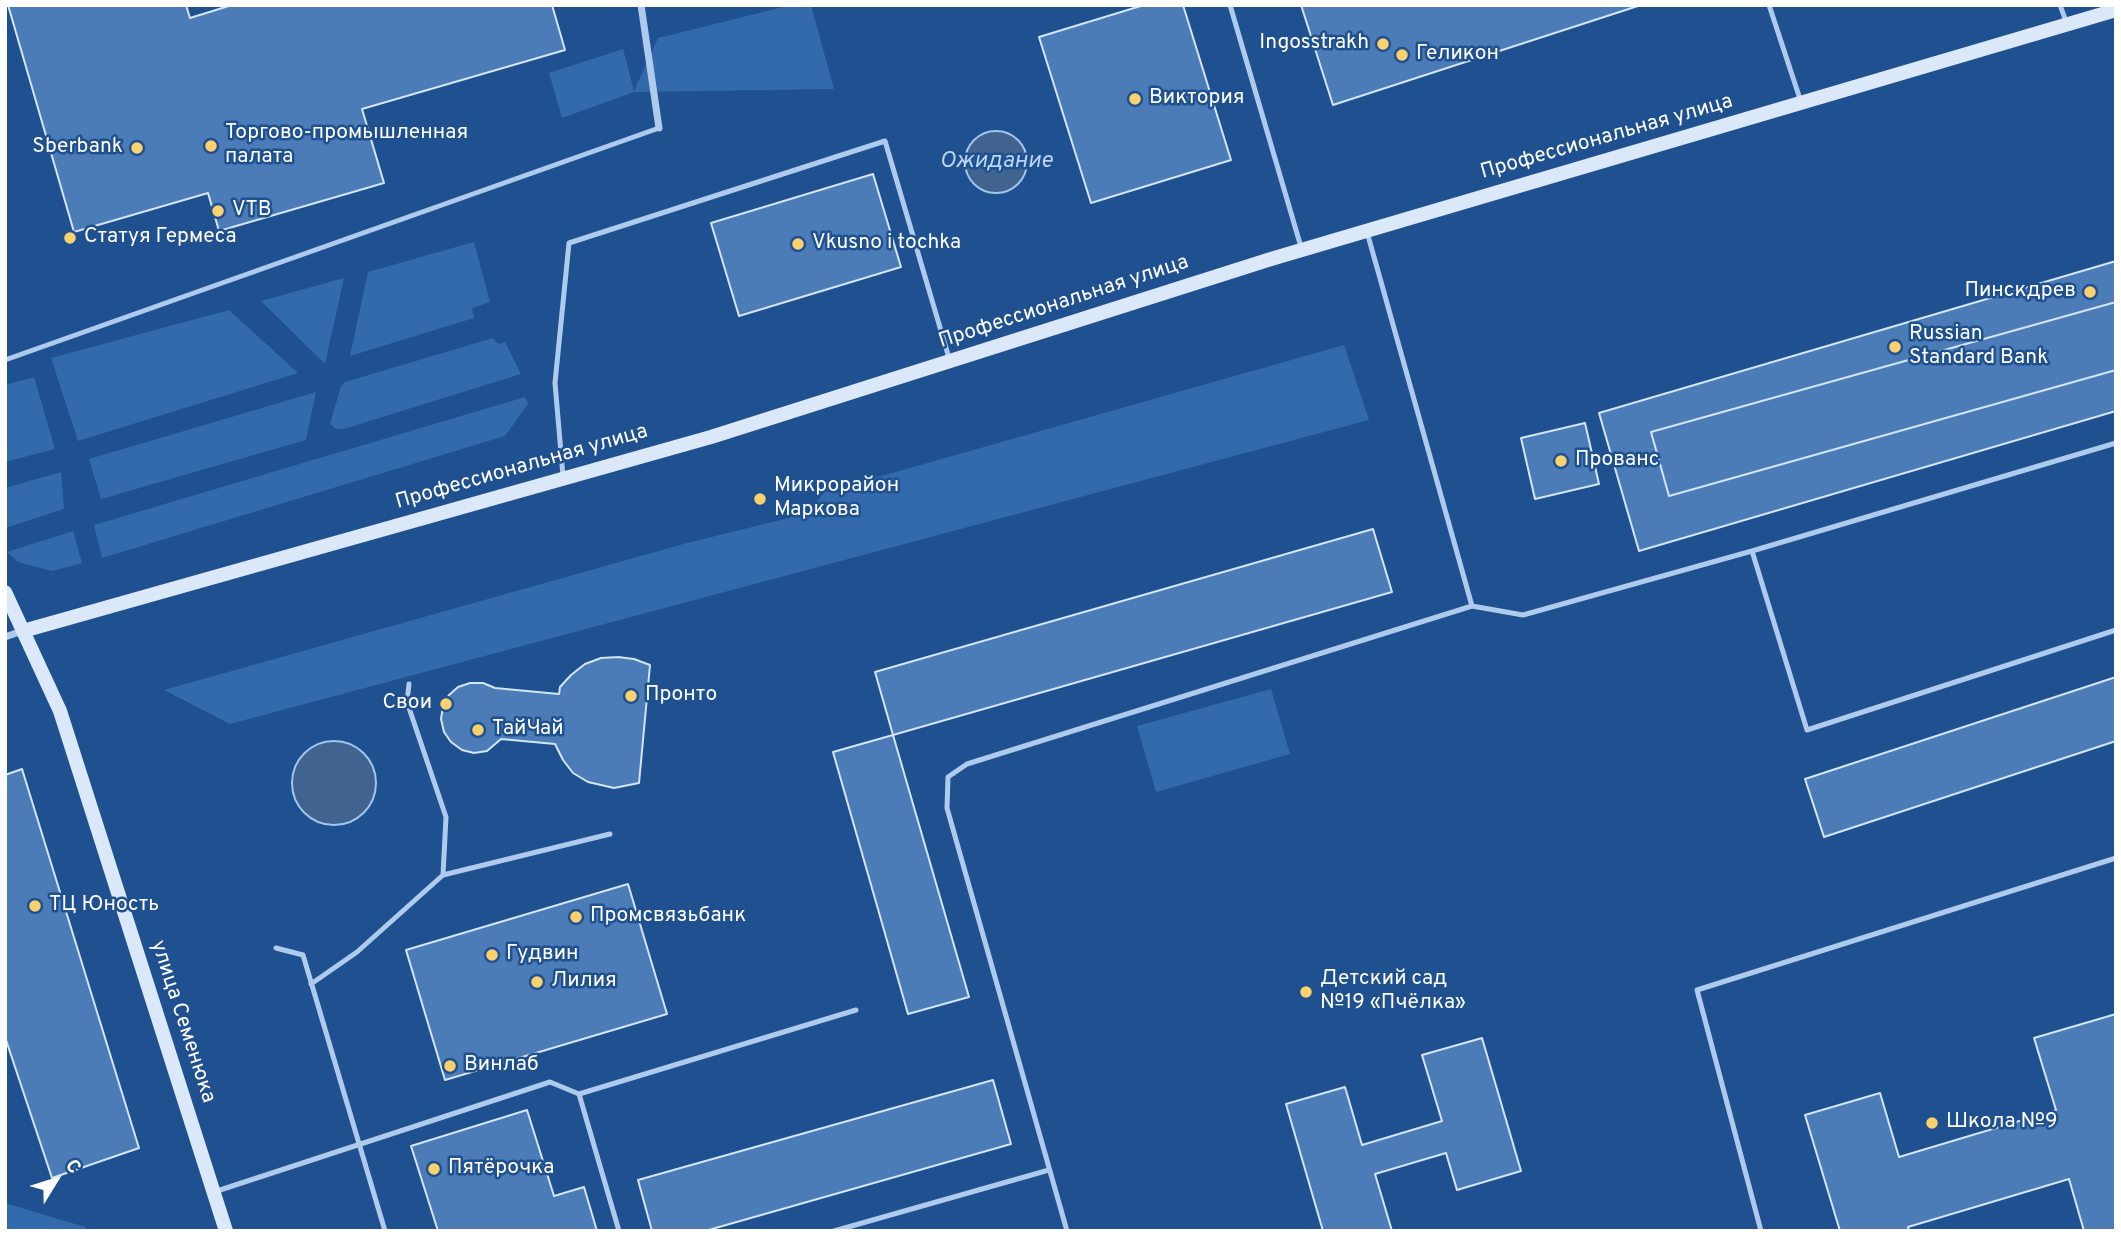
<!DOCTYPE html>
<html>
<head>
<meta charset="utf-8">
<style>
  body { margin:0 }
  #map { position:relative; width:2121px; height:1236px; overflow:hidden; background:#1f508f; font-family:Overpass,sans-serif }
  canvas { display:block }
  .frame { position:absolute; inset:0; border:7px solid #fff; pointer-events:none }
  .north { position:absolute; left:21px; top:1145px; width:70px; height:70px; -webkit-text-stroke:5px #1f508f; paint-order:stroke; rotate:52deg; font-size:19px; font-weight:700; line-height:28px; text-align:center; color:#fff }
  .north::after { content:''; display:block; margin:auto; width:24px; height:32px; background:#fff; clip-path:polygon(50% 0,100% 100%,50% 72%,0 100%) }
</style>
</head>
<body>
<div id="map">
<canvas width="2121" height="1236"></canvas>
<div class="frame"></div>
<div class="north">С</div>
</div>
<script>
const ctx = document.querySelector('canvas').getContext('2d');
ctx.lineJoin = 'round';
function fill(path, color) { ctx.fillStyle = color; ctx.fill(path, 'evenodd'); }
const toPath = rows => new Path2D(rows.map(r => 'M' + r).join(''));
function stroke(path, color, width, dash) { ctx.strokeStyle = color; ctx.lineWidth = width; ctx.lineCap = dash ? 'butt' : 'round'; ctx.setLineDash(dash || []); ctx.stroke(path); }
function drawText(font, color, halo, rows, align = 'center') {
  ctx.font = font + ' Overpass,sans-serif'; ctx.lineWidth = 5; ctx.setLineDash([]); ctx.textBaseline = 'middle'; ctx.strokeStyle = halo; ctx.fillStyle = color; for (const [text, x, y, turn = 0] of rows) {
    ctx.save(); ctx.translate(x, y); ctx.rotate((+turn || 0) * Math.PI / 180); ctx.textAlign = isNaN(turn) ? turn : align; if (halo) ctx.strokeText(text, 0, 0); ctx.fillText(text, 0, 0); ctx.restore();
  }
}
fill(toPath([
  [791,5,811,5,834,89,634,92,562,118,549,73,623,49,634,91,658,38],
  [474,242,490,302,472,308,474,318,350,356,368,272],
  [344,278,325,364,261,301],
  [229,310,298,373,78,441,51,358],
  [493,338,498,344,505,342,521,374,344,429,336,429,330,424,341,386,345,382],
  [1344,345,1369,420,230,724,164,690,687,543,805,514,825,492],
  [34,377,55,449,5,462,5,385],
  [316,392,306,440,101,499,89,459],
  [525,397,528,404,505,436,102,558,94,525],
  [61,472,64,509,5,528,5,488],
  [73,531,82,563,52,571,18,562,7,552],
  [1271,689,1290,754,1156,792,1137,726],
  [5,1203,85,1227,87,1231,5,1231]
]), '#326aac');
const water = toPath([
  '965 162a31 31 0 1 1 62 0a31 31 0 1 1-62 0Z',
  '292 783a42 42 0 1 1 84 0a42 42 0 1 1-84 0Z'
]);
fill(water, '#406390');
stroke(water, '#a1c5ee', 2);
const building = toPath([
  [8,5,186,5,190,18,232,5,552,5,565,50,362,109,384,183,219,231,208,193,74,232,8,5],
  [1144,5,1183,5,1231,160,1091,203,1039,37,1144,5],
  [1301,5,1641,5,1333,105,1301,5],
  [873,174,901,267,739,316,711,223,873,174],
  [2116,261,2116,302,1651,432,1669,496,2116,370,2116,411,1639,551,1599,413,2116,261],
  [2116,302,2116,370,1669,496,1651,432,2116,302],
  [1585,423,1599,484,1535,499,1521,438,1585,423],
  [1373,529,1392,592,893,735,875,672,1373,529],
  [618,657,634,659,650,665,639,783,614,788,588,782,573,773,563,760,555,744,501,739,487,751,474,753,462,750,451,742,444,732,441,719,443,706,449,695,458,687,470,683,483,683,495,688,559,694,560,687,571,675,585,664,601,658,618,657],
  [2116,677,2116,741,1824,837,1805,779,2116,677],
  [893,735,969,997,908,1014,833,752,893,735],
  [22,769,139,1148,52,1178,5,1037,5,775,22,769],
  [628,884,667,1014,445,1080,406,950,628,884],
  [2116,1014,2116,1231,2084,1231,2069,1179,1908,1227,1909,1231,1840,1231,1805,1115,1880,1093,1899,1157,2056,1110,2034,1038,2116,1014],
  [1482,1038,1521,1171,1457,1190,1446,1153,1375,1174,1392,1231,1323,1231,1286,1104,1345,1087,1362,1145,1442,1121,1422,1055,1482,1038],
  [993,1080,1011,1144,705,1231,652,1231,638,1180,993,1080],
  [527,1110,554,1196,584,1187,597,1231,438,1231,411,1146,527,1110]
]);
fill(building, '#4b7cb8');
stroke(building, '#d3e5f9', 2);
stroke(toPath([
  [1230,5,1301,247],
  [1769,5,1801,102],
  [2060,5,2067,24],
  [1367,232,1472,606,1523,615,1752,551,2116,443],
  [5,360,659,128],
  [563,476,555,383,569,243,885,141,949,358],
  [1752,551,1807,730,2116,630],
  [443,875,610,834],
  [276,948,303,955,385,1231],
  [311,984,357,952,443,875,446,817,407,702,409,684],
  [579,1094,856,1010],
  [214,1192,550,1082,579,1094,619,1231],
  [834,1231,1049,1170],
  [1067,1231,947,808,948,777,967,764,1472,606],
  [1761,1231,1697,990,2116,858]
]), '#aecbed', 5);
stroke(toPath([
  [641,5,659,128],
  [5,637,22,631]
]), '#aecbed', 7);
stroke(toPath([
  [5,592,60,711,226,1231],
  [23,631,711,437,1271,259,2116,10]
]), '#dae8f9', 14);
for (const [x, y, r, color] of [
  [1383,44,7,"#fbd16d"],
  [1402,55,7,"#fbd16d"],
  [1135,99,7,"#fbd16d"],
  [211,146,7,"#fbd16d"],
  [137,148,7,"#fbd16d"],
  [218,211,7,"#fbd16d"],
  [70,238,7,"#fbd16d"],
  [798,244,7,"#fbd16d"],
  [2090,292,7,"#fbd16d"],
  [1895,347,7,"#fbd16d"],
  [1561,461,7,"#fbd16d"],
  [760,499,7,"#fbd16d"],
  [631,696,7,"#fbd16d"],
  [446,704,7,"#fbd16d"],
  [478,730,7,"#fbd16d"],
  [35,906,7,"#fbd16d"],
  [576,917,7,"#fbd16d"],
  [492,955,7,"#fbd16d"],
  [537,982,7,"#fbd16d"],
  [1306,992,7,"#fbd16d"],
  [450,1066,7,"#fbd16d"],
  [1932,1123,7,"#fbd16d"],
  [434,1169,7,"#fbd16d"]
]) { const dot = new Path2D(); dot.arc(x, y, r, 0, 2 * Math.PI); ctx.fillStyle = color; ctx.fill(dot); stroke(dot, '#1f508f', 2.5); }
drawText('21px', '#fff', '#1f508f', [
  ["Ingosstrakh",1369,44,"right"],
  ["Геликон",1416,55],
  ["Виктория",1149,99],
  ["Торгово-промышленная",225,134],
  ["палата",225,158],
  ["Sberbank",123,148,"right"],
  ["VTB",232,211],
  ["Статуя Гермеса",84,238],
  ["Vkusno i tochka",812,244],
  ["Пинскдрев",2076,292,"right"],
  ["Russian",1909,335],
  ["Standard Bank",1909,359],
  ["Прованс",1575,461],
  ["Микрорайон",774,487],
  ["Маркова",774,511],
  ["Пронто",645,696],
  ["Свои",432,704,"right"],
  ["ТайЧай",492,730],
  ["ТЦ Юность",49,906],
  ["Промсвязьбанк",590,917],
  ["Гудвин",506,955],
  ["Детский сад",1320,980],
  ["№19 «Пчёлка»",1320,1004],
  ["Лилия",551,982],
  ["Винлаб",464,1066],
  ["Школа №9",1946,1123],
  ["Пятёрочка",448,1169]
], 'left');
drawText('21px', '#fff', '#1f508f', [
  ["Профессиональная улица",1607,138,-16],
  ["Профессиональная улица",1064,303,-18],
  ["Профессиональная улица",522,468,-16],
  ["улица Семенюка",182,1022,72]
]);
drawText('italic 23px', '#bad5f4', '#1f508f', [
  ["Ожидание",996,162]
]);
</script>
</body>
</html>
